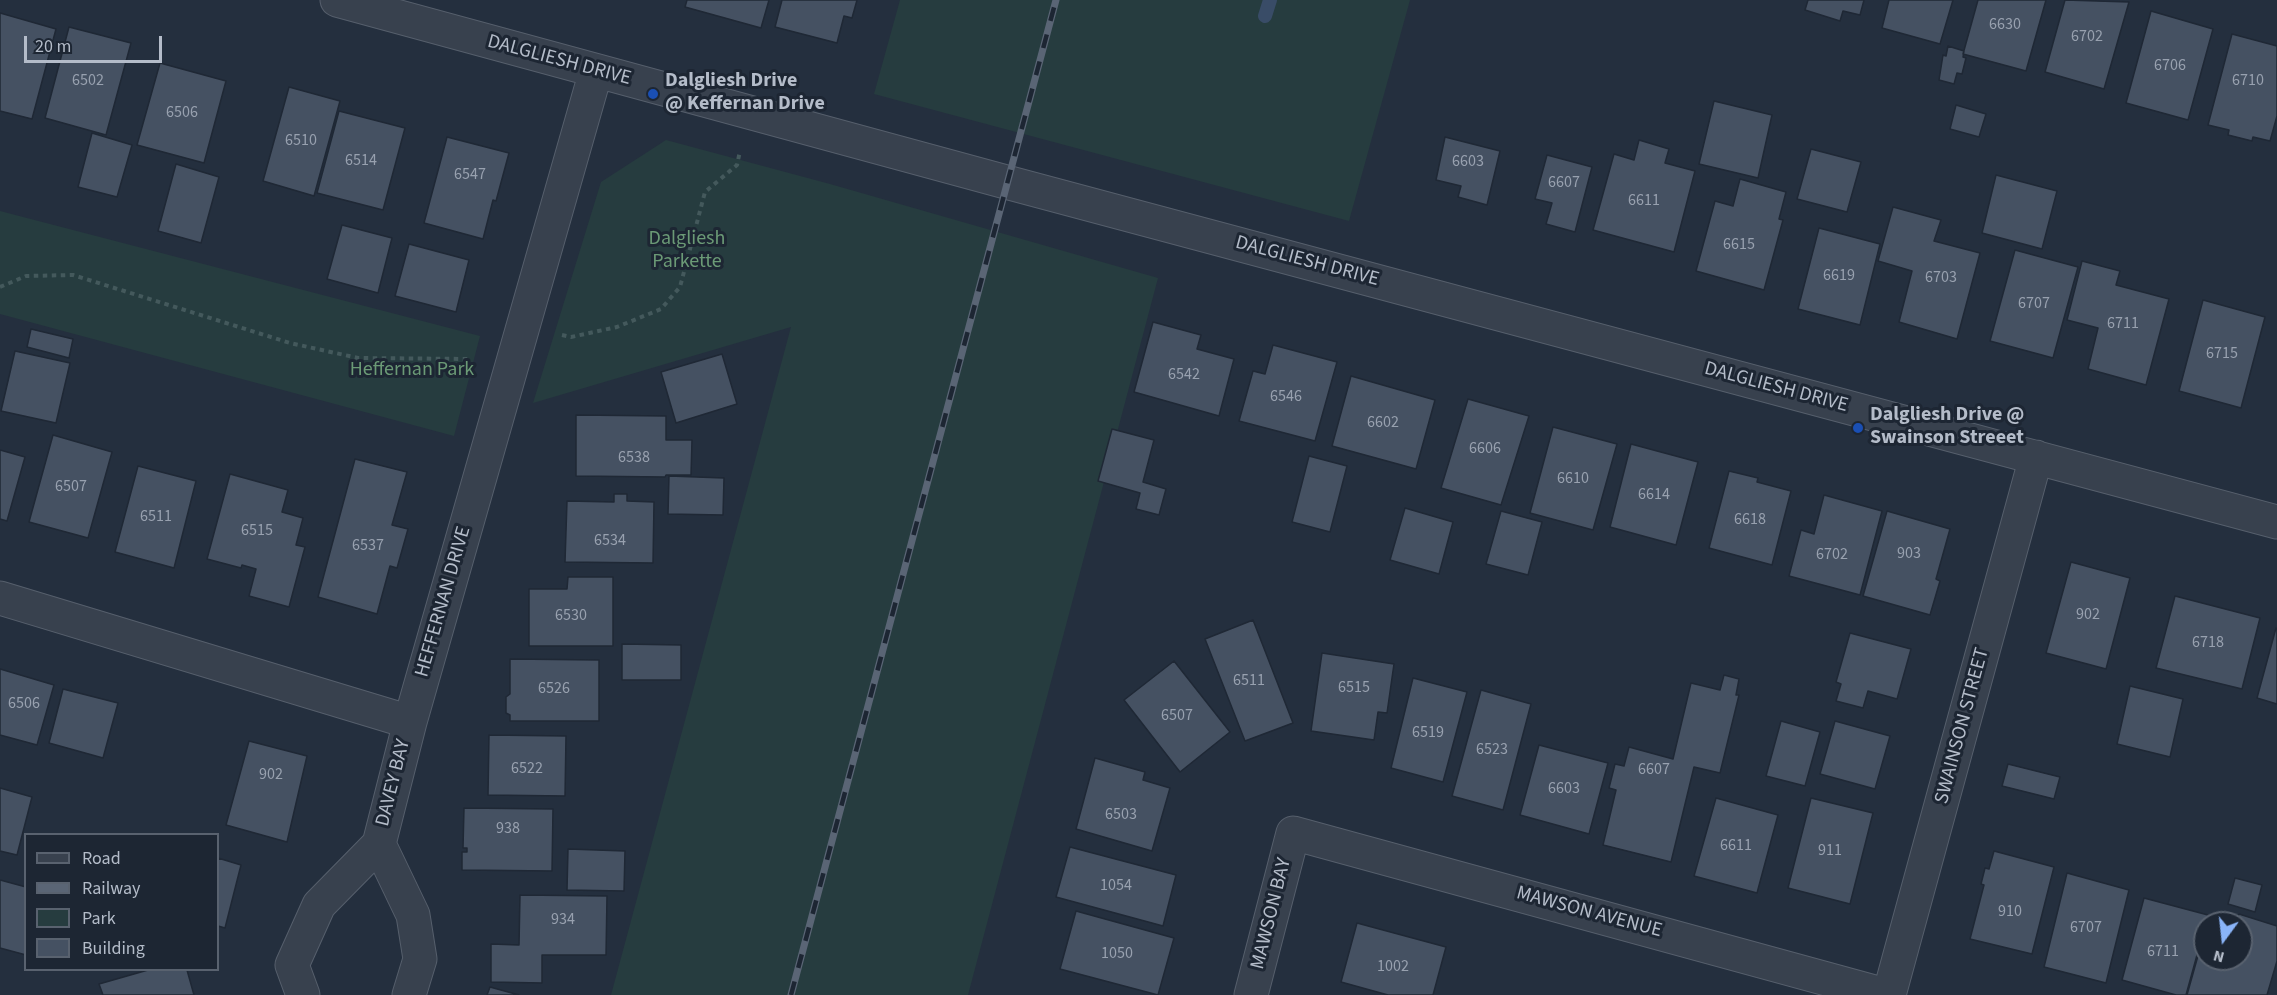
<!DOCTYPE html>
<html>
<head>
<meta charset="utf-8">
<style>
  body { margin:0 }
  #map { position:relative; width:2277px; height:995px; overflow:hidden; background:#242f3e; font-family:"Source Sans 3",sans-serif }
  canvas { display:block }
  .legend { position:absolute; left:24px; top:833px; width:195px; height:138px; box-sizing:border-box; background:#1d2633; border:2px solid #59626f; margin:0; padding:8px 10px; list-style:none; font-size:18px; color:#b4bcc9 }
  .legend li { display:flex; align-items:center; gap:12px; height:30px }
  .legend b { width:30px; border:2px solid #59626f }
  .north { position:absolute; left:2193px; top:911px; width:60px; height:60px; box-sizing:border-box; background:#1d2633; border:2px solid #59626f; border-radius:50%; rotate:195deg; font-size:16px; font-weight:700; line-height:24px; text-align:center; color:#b4bcc9 }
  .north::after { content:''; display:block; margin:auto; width:21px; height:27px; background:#8ab4f8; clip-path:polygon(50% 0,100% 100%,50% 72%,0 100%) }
  .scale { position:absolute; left:24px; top:36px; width:138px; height:27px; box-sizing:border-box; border:3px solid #b4bcc9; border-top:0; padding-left:8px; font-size:18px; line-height:21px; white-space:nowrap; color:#b4bcc9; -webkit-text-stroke:4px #1d2633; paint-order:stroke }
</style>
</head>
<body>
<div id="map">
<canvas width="2277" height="995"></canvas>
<ul class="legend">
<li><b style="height:8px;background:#38414e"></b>Road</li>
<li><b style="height:8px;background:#5a6575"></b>Railway</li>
<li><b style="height:16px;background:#263c3f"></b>Park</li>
<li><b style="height:16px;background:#455162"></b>Building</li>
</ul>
<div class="north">N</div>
<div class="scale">20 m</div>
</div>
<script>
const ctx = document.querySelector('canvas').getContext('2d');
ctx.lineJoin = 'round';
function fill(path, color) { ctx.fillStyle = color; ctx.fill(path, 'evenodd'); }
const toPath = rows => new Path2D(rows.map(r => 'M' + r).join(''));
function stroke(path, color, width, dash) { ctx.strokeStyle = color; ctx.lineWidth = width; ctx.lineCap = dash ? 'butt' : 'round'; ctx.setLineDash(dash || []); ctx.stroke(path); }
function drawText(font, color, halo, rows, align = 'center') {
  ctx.font = font + ' "Source Sans 3",sans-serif'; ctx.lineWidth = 6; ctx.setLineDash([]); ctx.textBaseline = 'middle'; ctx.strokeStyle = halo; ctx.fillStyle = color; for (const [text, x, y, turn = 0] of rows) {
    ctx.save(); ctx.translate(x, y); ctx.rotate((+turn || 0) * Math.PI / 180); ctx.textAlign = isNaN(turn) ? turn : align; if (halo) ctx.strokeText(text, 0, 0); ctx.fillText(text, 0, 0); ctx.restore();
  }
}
fill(toPath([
  [900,0,1410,0,1349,221,874,94],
  [666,140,830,184,1158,278,968,995,611,995,791,327,533,403,601,182],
  [0,211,480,336,454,436,0,314]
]), '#263c3f');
stroke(toPath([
  [1265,16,1270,0]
]), '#394c67', 14);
const building = toPath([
  [687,0,769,0,761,28,685,7,687,0],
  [782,0,857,0,852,18,844,16,837,43,775,27,782,0],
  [1808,0,1864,0,1860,15,1843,11,1840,21,1805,10,1808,0],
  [1889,0,1953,0,1940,44,1882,28,1889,0],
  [1978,0,2046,0,2026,71,1963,54,1978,0],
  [2065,0,2129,2,2104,89,2045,72,2065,0],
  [2151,11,2213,29,2188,120,2126,103,2151,11],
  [0,13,56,29,32,119,0,111,0,13],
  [69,27,131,43,106,135,45,118,69,27],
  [2232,34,2277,46,2277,116,2270,141,2253,137,2252,141,2228,135,2229,130,2208,125,2232,34],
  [1948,46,1964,51,1963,57,1966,58,1962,74,1957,73,1954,84,1939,80,1943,55,1946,56,1948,46],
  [160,63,226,81,204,163,137,145,160,63],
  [289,87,340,101,314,196,263,181,289,87],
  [1714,101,1772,115,1758,178,1699,164,1714,101],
  [1956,105,1986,114,1979,137,1950,129,1956,105],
  [339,111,405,128,383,210,317,193,339,111],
  [92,133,132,145,117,197,78,187,92,133],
  [447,137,509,153,496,201,493,200,483,239,424,223,447,137],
  [1445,137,1500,151,1487,205,1458,197,1461,186,1436,180,1445,137],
  [1639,140,1669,149,1665,163,1695,171,1674,252,1593,230,1614,154,1634,160,1639,140],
  [1811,149,1861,162,1847,212,1797,199,1811,149],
  [1547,155,1592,167,1575,232,1546,224,1552,203,1535,199,1547,155],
  [176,164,219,177,201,243,158,231,176,164],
  [1996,175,2057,191,2042,249,1982,233,1996,175],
  [1740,179,1786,192,1779,219,1783,220,1764,290,1696,271,1715,201,1733,206,1740,179],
  [1893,207,1941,220,1934,241,1980,253,1957,339,1899,322,1912,271,1878,261,1893,207],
  [342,225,392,238,378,293,327,279,342,225],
  [1819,228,1880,244,1860,325,1798,309,1819,228],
  [409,244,469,260,456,312,395,296,409,244],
  [2015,250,2078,267,2053,358,1990,341,2015,250],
  [2082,261,2120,271,2116,285,2169,299,2146,385,2088,369,2098,328,2067,320,2082,261],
  [2203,300,2265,317,2241,408,2179,391,2203,300],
  [1153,322,1201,335,1197,349,1234,359,1219,416,1134,392,1153,322],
  [31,329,73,339,69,358,27,347,31,329],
  [1273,345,1337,362,1315,441,1239,421,1253,371,1265,374,1273,345],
  [15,351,70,363,56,423,1,411,15,351],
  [722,354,737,404,676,423,661,372,722,354],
  [1351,376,1435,400,1416,469,1332,446,1351,376],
  [1468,399,1529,416,1501,505,1441,488,1468,399],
  [576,415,666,416,666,440,692,440,691,475,666,475,665,477,576,476,576,415],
  [1553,427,1617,444,1593,530,1530,513,1553,427],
  [1112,429,1154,440,1143,482,1166,489,1159,515,1136,509,1140,493,1098,481,1112,429],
  [53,435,112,452,88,538,29,522,53,435],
  [1631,444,1698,462,1676,545,1610,527,1631,444],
  [0,450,25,457,7,521,0,519,0,450],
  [1309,456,1347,466,1330,532,1292,522,1309,456],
  [355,459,407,472,392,525,408,529,397,568,390,566,377,614,318,597,355,459],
  [138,466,196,481,174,568,115,552,138,466],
  [1729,471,1758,478,1757,482,1791,491,1772,565,1709,548,1729,471],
  [230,474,288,490,282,512,303,518,296,545,305,547,289,607,249,596,256,569,242,565,241,568,207,559,230,474],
  [669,476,724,478,723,515,668,514,669,476],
  [614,494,627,494,627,501,654,502,653,563,565,562,567,501,614,502,614,494],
  [1824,495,1882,511,1860,595,1789,576,1801,530,1814,534,1824,495],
  [1405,508,1453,522,1439,574,1390,560,1405,508],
  [1501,511,1542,522,1528,575,1486,564,1501,511],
  [1887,511,1950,529,1936,579,1940,581,1930,615,1863,596,1887,511],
  [2071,562,2130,578,2106,669,2046,653,2071,562],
  [568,577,613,577,613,646,529,646,529,589,567,589,568,577],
  [2175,596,2260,618,2242,689,2156,668,2175,596],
  [1253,620,1293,723,1245,741,1205,639,1253,620],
  [2276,628,2277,629,2277,704,2257,698,2276,628],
  [1850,633,1911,649,1897,699,1868,691,1863,708,1836,701,1841,684,1836,682,1850,633],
  [622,644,681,645,681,680,622,680,622,644],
  [1322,653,1394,664,1387,713,1378,712,1374,740,1311,731,1322,653],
  [510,659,599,660,599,721,510,721,510,715,506,713,506,697,510,694,510,659],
  [1174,661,1230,732,1180,772,1124,700,1174,661],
  [0,669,54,685,37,745,0,735,0,669],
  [1724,675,1739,679,1736,695,1739,695,1720,773,1694,767,1671,862,1603,845,1616,790,1609,788,1615,764,1624,766,1629,747,1673,759,1691,683,1720,690,1724,675],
  [1413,678,1467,692,1443,782,1391,768,1413,678],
  [2130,686,2183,699,2170,757,2117,744,2130,686],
  [63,689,118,703,103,758,49,743,63,689],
  [1481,690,1531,704,1503,810,1452,796,1481,690],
  [1781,721,1820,732,1805,786,1766,776,1781,721],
  [1835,721,1890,736,1875,789,1820,774,1835,721],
  [489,735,566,736,565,796,488,795,489,735],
  [249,741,307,756,287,842,226,825,249,741],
  [1539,745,1608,763,1589,834,1520,815,1539,745],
  [1095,758,1145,772,1143,780,1170,788,1152,851,1076,829,1095,758],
  [2008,764,2060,777,2054,799,2002,786,2008,764],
  [0,788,32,797,17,855,0,851,0,788],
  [1716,798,1778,815,1757,893,1694,876,1716,798],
  [1811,798,1873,813,1850,904,1788,888,1811,798],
  [464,808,553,809,552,871,462,870,462,852,467,852,467,848,463,848,464,808],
  [1070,847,1176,875,1163,926,1056,897,1070,847],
  [568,849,625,851,624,891,567,890,568,849],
  [1994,851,2054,867,2032,954,1970,939,1984,885,1981,884,1985,868,1989,869,1994,851],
  [218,858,241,865,225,928,218,926,218,858],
  [2067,873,2129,890,2106,983,2044,967,2067,873],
  [2235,878,2262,885,2255,912,2228,904,2235,878],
  [0,880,26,887,26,955,0,948,0,880],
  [520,895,607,896,606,955,542,955,542,983,491,982,491,944,519,945,520,895],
  [2144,898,2208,915,2186,995,2176,995,2122,980,2144,898],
  [1076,911,1174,938,1158,995,1060,969,1076,911],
  [2239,914,2277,926,2277,961,2267,995,2187,995,2201,945,2205,946,2205,959,2241,959,2241,923,2236,923,2239,914],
  [1357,923,1446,947,1433,995,1388,995,1341,982,1357,923],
  [148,970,187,970,194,995,103,995,99,984,148,970],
  [490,987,519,995,487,995,490,987]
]);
fill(building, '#455162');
stroke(building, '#1f2835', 1.5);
const minor = toPath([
  [337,0,1006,182,2277,522],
  [0,598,410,722,596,71],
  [379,844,413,915,420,959,409,995],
  [303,995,292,965,319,905,379,844,410,722],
  [1251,995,1293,833,1885,995],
  [1889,995,2036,457]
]);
stroke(minor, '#565f6c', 35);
stroke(toPath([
  [0,287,26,276,73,275,290,343,358,358,471,359],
  [562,335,571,337,617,327,661,309,680,287,705,192,737,165,740,151]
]), '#44595c', 4, [4.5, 4.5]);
stroke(minor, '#38414e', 33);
const rail = toPath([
  [791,995,1056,0]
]);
stroke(rail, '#5a6575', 7);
stroke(rail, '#1d2633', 4.5, [14]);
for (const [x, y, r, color] of [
  [653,94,6,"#1a4fb4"],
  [1858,428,6,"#1a4fb4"]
]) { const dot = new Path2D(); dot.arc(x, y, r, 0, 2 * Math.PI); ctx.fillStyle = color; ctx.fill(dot); stroke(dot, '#1d2633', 2); }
drawText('16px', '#98a1af', null, [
  ["6630",2005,25],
  ["6702",2087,37],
  ["6706",2170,66],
  ["6502",88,81],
  ["6710",2248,81],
  ["6506",182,113],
  ["6510",301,141],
  ["6514",361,161],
  ["6603",1468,162],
  ["6547",470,175],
  ["6607",1564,183],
  ["6611",1644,201],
  ["6615",1739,245],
  ["6619",1839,276],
  ["6703",1941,278],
  ["6707",2034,304],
  ["6711",2123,324],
  ["6715",2222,354],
  ["6542",1184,375],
  ["6546",1286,397],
  ["6602",1383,423],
  ["6606",1485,449],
  ["6538",634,458],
  ["6610",1573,479],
  ["6507",71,487],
  ["6614",1654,495],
  ["6511",156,517],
  ["6618",1750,520],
  ["6515",257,531],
  ["6534",610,541],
  ["6537",368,546],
  ["903",1909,554],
  ["6702",1832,555],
  ["902",2088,615],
  ["6530",571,616],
  ["6718",2208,643],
  ["6511",1249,681],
  ["6515",1354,688],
  ["6526",554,689],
  ["6506",24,704],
  ["6507",1177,716],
  ["6519",1428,733],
  ["6523",1492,750],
  ["6522",527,769],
  ["6607",1654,770],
  ["902",271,775],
  ["6603",1564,789],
  ["6503",1121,815],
  ["938",508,829],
  ["6611",1736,846],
  ["911",1830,851],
  ["1054",1116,886],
  ["910",2010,912],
  ["934",563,920],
  ["6707",2086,928],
  ["6711",2163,952],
  ["1050",1117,954],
  ["1002",1393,967]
]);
drawText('20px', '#b4bcc9', '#1d2633', [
  ["DALGLIESH DRIVE",559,61,15],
  ["DALGLIESH DRIVE",1307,262,15],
  ["DALGLIESH DRIVE",1776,388,15],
  ["HEFFERNAN DRIVE",444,602,-74],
  ["SWAINSON STREET",1963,726,-75],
  ["DAVEY BAY",394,783,-76],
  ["MAWSON AVENUE",1589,913,15],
  ["MAWSON BAY",1272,914,-76]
]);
drawText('bold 20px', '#b4bcc9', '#1d2633', [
  ["Dalgliesh Drive",665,82],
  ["@ Keffernan Drive",665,105],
  ["Dalgliesh Drive @",1870,416],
  ["Swainson Streeet",1870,439]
], 'left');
drawText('20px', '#6b9a76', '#1d2633', [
  ["Dalgliesh",687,240],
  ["Parkette",687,263],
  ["Heffernan Park",412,371]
]);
</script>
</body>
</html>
